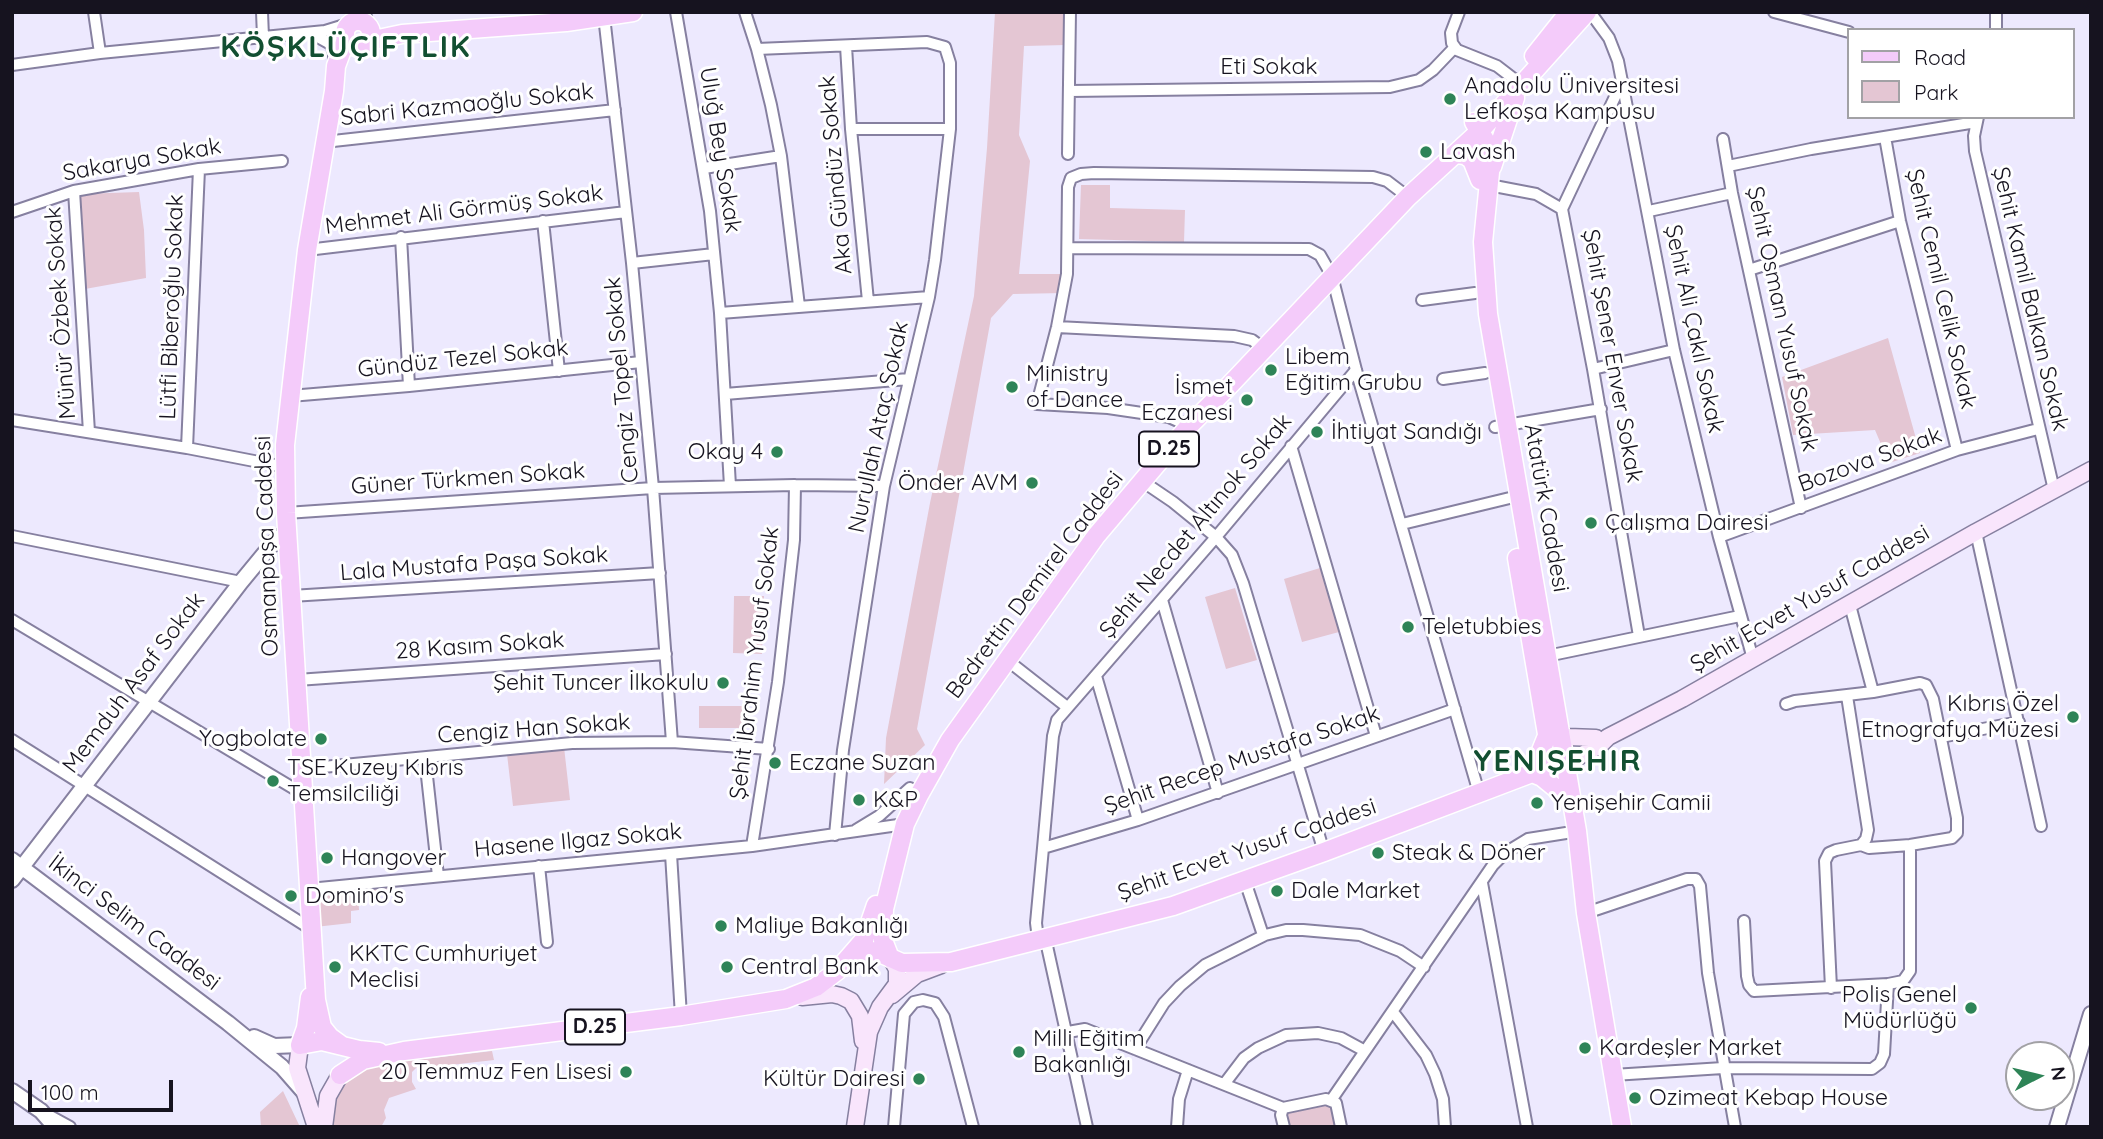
<!DOCTYPE html>
<html>
<head>
<meta charset="utf-8">
<style>
  body { margin:0 }
  #map { position:relative; width:2103px; height:1139px; overflow:hidden; background:#ede9fe; font-family:Quicksand,sans-serif }
  canvas { display:block }
  .frame { position:absolute; inset:0; border:14px solid #16131f; pointer-events:none }
  .legend { position:absolute; left:1847px; top:28px; width:228px; height:91px; box-sizing:border-box; background:#fff; border:2px solid #a2a1a5; margin:0; padding:9px 12px; list-style:none; font-size:21px; color:#16131f }
  .legend li { display:flex; align-items:center; gap:14px; height:35px }
  .legend b { width:35px; border:2px solid #a2a1a5 }
  .north { position:absolute; left:2005px; top:1041px; width:70px; height:70px; box-sizing:border-box; background:#fff; border:2px solid #a2a1a5; border-radius:50%; rotate:83deg; font-size:19px; font-weight:700; line-height:28px; text-align:center; color:#16131f }
  .north::after { content:''; display:block; margin:auto; width:24px; height:32px; background:#2e8457; clip-path:polygon(50% 0,100% 100%,50% 72%,0 100%) }
  .scale { position:absolute; left:28px; top:1080px; width:145px; height:32px; box-sizing:border-box; border:4px solid #16131f; border-top:0; padding-left:9px; font-size:21px; line-height:24px; white-space:nowrap; color:#16131f; -webkit-text-stroke:5px #fff; paint-order:stroke }
</style>
</head>
<body>
<div id="map">
<canvas width="2103" height="1139"></canvas>
<div class="frame"></div>
<ul class="legend">
<li><b style="height:9px;background:#f4cbfa"></b>Road</li>
<li><b style="height:19px;background:#e4c6d3"></b>Park</li>
</ul>
<div class="north">N</div>
<div class="scale">100 m</div>
</div>
<script>
const ctx = document.querySelector('canvas').getContext('2d');
ctx.lineJoin = 'round';
function fill(path, color) { ctx.fillStyle = color; ctx.fill(path, 'evenodd'); }
const toPath = rows => new Path2D(rows.map(r => 'M' + r).join(''));
function stroke(path, color, width, dash) { ctx.strokeStyle = color; ctx.lineWidth = width; ctx.lineCap = dash ? 'butt' : 'round'; ctx.setLineDash(dash || []); ctx.stroke(path); }
function drawText(font, color, halo, rows, align = 'center') {
  ctx.font = font + ' Quicksand,sans-serif'; ctx.lineWidth = 6; ctx.setLineDash([]); ctx.textBaseline = 'middle'; ctx.strokeStyle = halo; ctx.fillStyle = color; for (const [text, x, y, turn = 0] of rows) {
    ctx.save(); ctx.translate(x, y); ctx.rotate((+turn || 0) * Math.PI / 180); ctx.textAlign = isNaN(turn) ? turn : align; if (halo) ctx.strokeText(text, 0, 0); ctx.fillText(text, 0, 0); ctx.restore();
  }
}
fill(toPath([
  [995,12,1066,12,1066,45,1024,46,1019,135,1030,161,1019,274,1067,274,1064,293,1013,294,991,318,917,729,925,745,884,784,886,738,930,503,974,296,987,148],
  [1081,185,1110,185,1110,208,1185,210,1184,242,1079,239],
  [139,192,144,230,146,278,85,289,80,194],
  [1888,338,1920,453,1889,463,1875,430,1793,435,1782,377],
  [1320,568,1339,632,1302,642,1284,579],
  [1235,588,1257,660,1226,669,1205,597],
  [734,596,764,596,762,654,733,653],
  [699,706,742,706,742,728,699,728],
  [564,747,570,800,513,806,507,754],
  [393,884,393,890,358,893,359,910,351,911,351,923,315,927,313,906,325,890],
  [492,1051,494,1060,433,1067,418,1066,412,1072,412,1082,416,1089,389,1098,384,1110,386,1118,381,1127,332,1127,331,1104,338,1085,357,1067],
  [283,1091,300,1127,261,1127,260,1112],
  [1324,1105,1332,1108,1336,1127,1289,1127,1288,1112]
]), '#e4c6d3');
const minor = toPath([
  [94,12,100,53],
  [262,12,263,37],
  [365,12,367,23],
  [676,12,710,211,720,313,730,486],
  [745,12,757,49,771,105,781,156,799,306],
  [1459,12,1451,33,1452,43,1457,50,1497,66,1523,86],
  [1590,12,1609,38,1618,61,1674,350,1719,537,1753,659],
  [1774,12,1849,32],
  [1996,12,1996,30],
  [604,16,632,263,653,488,672,742],
  [314,35,332,45,335,62],
  [846,46,851,129,868,301],
  [757,49,927,42,945,47,950,63,950,129,935,260,929,297,884,486,843,750,835,835],
  [12,65,100,53,325,31,351,23],
  [1069,91,1390,87,1419,80,1433,70,1455,47],
  [1978,117,1974,136,1975,151,2054,490],
  [851,129,950,129],
  [1885,137,1900,221,1957,450],
  [1723,139,1732,193,1801,508],
  [324,142,615,110],
  [1068,154,1070,12],
  [1728,166,1811,149,1976,122],
  [704,168,781,156],
  [1489,185,1536,194,1562,209],
  [74,191,89,432],
  [1562,209,1593,369,1639,636],
  [1562,209,1622,82],
  [1649,211,1732,193],
  [12,212,74,191,199,169,282,161],
  [543,221,559,371],
  [401,237,409,386],
  [1069,248,1309,249,1320,255,1332,276,1356,370,1479,793],
  [307,250,626,212],
  [632,263,714,254],
  [1749,270,1900,221],
  [1422,300,1475,293],
  [720,313,929,297],
  [1057,327,1234,336,1252,340,1263,348],
  [1593,369,1674,350],
  [1443,379,1485,373],
  [725,394,909,379],
  [290,396,409,386,641,362],
  [12,420,187,448,285,467],
  [1189,426,1169,417,1108,408,1037,404,1057,327,1067,274,1068,187,1071,178,1081,174,1094,173,1373,177,1387,181,1408,197],
  [1495,427,1601,409],
  [1291,446,1376,736],
  [187,448,199,169],
  [1142,481,1173,502,1216,537,1232,555,1243,583,1324,852],
  [286,513,653,488,795,485,884,486],
  [1402,524,1518,496],
  [1976,532,2041,826],
  [12,536,241,582],
  [1719,537,1957,450,2038,429],
  [291,596,660,573],
  [1162,600,1218,793],
  [1850,605,1873,692],
  [12,620,303,794],
  [1547,656,1740,616],
  [1007,660,1067,707],
  [1096,676,1138,820],
  [297,680,666,654],
  [1847,696,1868,830,1866,839,1861,845],
  [1786,704,1795,701,1873,692,1920,683,1926,685,1933,699,1957,818,1957,833,1952,838,1910,845,1869,848,1861,845,1836,850,1829,853,1825,861,1831,988],
  [1941,737,2019,722],
  [12,740,311,929],
  [425,758,438,876],
  [302,769,572,743,672,742,769,749],
  [856,830,879,816,910,788],
  [752,846,778,682,794,540,795,485],
  [1043,848,1138,820,1455,709],
  [671,854,681,1016],
  [539,866,547,942],
  [1245,881,1263,935],
  [1482,883,1527,1127],
  [309,889,752,846,905,824],
  [1586,913,1687,879,1696,879,1700,886,1708,973,1735,1127],
  [1744,921,1747,976,1749,985,1754,991,1888,984,1903,981,1910,971,1910,845],
  [1045,937,1087,1127],
  [1038,939,1036,923,1043,848,1053,736,1057,720,1216,537,1356,370],
  [1393,1012,1426,1055,1435,1074,1443,1099,1445,1127],
  [1068,1032,1085,1029,1283,1108],
  [1135,1049,1164,1003,1180,986,1205,965,1265,935,1286,930,1303,930,1360,935,1400,951,1424,967],
  [1613,1075,1723,1068,1872,1069,1880,1063,1884,1054,1888,984],
  [1225,1083,1244,1058,1258,1048,1286,1035,1318,1033,1341,1038,1365,1051],
  [1332,1099,1493,865,1505,853,1528,839,1566,833],
  [48,1115,70,1127],
  [894,1127,904,1014,914,1002,923,1000,935,1003,944,1017,973,1127],
  [1177,1127,1179,1099,1188,1070],
  [1284,1127,1281,1115,1283,1108,1326,1099,1336,1103,1341,1127]
]);
const tertiary = toPath([
  [12,860,228,1023,282,1067,303,1091],
  [12,880,241,582,274,542,287,531],
  [254,1037,274,1046,300,1045],
  [12,1091,41,1111,55,1127],
  [2057,1127,2091,1014]
]);
const secondary = toPath([
  [1559,734,1568,737,1596,738],
  [1564,764,1599,746,1608,737,1682,699,1976,532,2091,470],
  [892,995,917,974,941,965],
  [802,997,832,994,841,996,851,1001,860,1016,863,1041],
  [300,1045,297,1068,316,1127],
  [324,1127,328,1096,340,1075],
  [855,1127,869,1032,880,1007,897,984,897,969,892,960]
]);
const primary = toPath([
  '345 34a13 13 0 1 1 26 0a13 13 0 1 1-26 0Z',
  [369,41,402,34,566,22,633,12],
  [1534,56,1569,12],
  [1474,122,1485,140,1490,172,1483,242,1488,314,1577,831,1586,913,1622,1127],
  [1456,154,1465,155,1472,160,1480,180],
  [1492,167,1515,98],
  [1517,558,1547,734],
  [1532,773,1547,736],
  [1532,773,1542,777,1558,790],
  [890,958,883,940,884,909,905,824,919,795,950,740,1096,536,1189,426,1226,389,1408,197,1480,131,1587,12],
  [851,960,864,953,875,951,902,963,951,962,1173,906,1324,852,1532,773,1552,764,1562,755],
  [300,1045,322,1041,359,1050,379,1052],
  [300,1045,306,1028,310,997],
  [341,1045,330,1037,322,1027,316,1000,286,513,285,445,307,250,334,91,336,66,346,39],
  [340,1075,363,1060,404,1051,681,1016,786,999,816,987,837,971,864,940,876,905]
]);
stroke(minor, '#8680a0', 14);
stroke(tertiary, '#8680a0', 18);
stroke(secondary, '#8680a0', 19);
stroke(primary, '#fff', 21);
stroke(minor, '#fff', 10);
stroke(tertiary, '#fff', 14);
stroke(secondary, '#f9e5fc', 16);
stroke(primary, '#f4cbfa', 18);
for (const [x, y, r, color] of [
  [1450,99,7,"#2e8457"],
  [1426,152,7,"#2e8457"],
  [1271,370,7,"#2e8457"],
  [1012,387,7,"#2e8457"],
  [1247,400,7,"#2e8457"],
  [1317,432,7,"#2e8457"],
  [777,452,7,"#2e8457"],
  [1032,483,7,"#2e8457"],
  [1591,523,7,"#2e8457"],
  [1408,627,7,"#2e8457"],
  [723,683,7,"#2e8457"],
  [2073,717,7,"#2e8457"],
  [321,739,7,"#2e8457"],
  [775,763,7,"#2e8457"],
  [273,781,7,"#2e8457"],
  [859,800,7,"#2e8457"],
  [1537,803,7,"#2e8457"],
  [1378,853,7,"#2e8457"],
  [327,858,7,"#2e8457"],
  [1277,891,7,"#2e8457"],
  [291,896,7,"#2e8457"],
  [721,926,7,"#2e8457"],
  [335,967,7,"#2e8457"],
  [727,967,7,"#2e8457"],
  [1971,1008,7,"#2e8457"],
  [1585,1048,7,"#2e8457"],
  [1019,1052,7,"#2e8457"],
  [626,1072,7,"#2e8457"],
  [919,1079,7,"#2e8457"],
  [1635,1098,7,"#2e8457"]
]) { const dot = new Path2D(); dot.arc(x, y, r, 0, 2 * Math.PI); ctx.fillStyle = color; ctx.fill(dot); stroke(dot, '#fff', 2.5); }
for (const [x, y, w] of [
  [1169,449,60],
  [595,1027,60]
]) { const box = new Path2D(); box.roundRect(x - w / 2, y - 17.5, w, 35, 5); ctx.fillStyle = '#fff'; ctx.fill(box); stroke(box, '#16131f', 2); }
drawText('bold 21px', '#16131f', null, [
  ["D.25",1169,449],
  ["D.25",595,1027]
]);
drawText('23px', '#16131f', '#fff', [
  ["Eti Sokak",1269,67],
  ["Sabri Kazmaoğlu Sokak",467,105,-6],
  ["Uluğ Bey Sokak",720,150,81],
  ["Sakarya Sokak",142,160,-10],
  ["Aka Gündüz Sokak",836,175,-95],
  ["Mehmet Ali Görmüş Sokak",464,210,-7],
  ["Şehit Cemil Celik Sokak",1941,289,77],
  ["Şehit Kamil Balkan Sokak",2030,299,77],
  ["Lütfi Biberoğlu Sokak",172,307,-88],
  ["Münür Özbek Sokak",61,313,-94],
  ["Şehit Osman Yusuf Sokak",1782,319,78],
  ["Şehit Ali Çakıl Sokak",1694,329,78],
  ["Şehit Şener Enver Sokak",1612,356,80],
  ["Gündüz Tezel Sokak",463,359,-6],
  ["Cengiz Topel Sokak",622,380,-95],
  ["Nurullah Ataç Sokak",879,427,-78],
  ["Bozova Sokak",1870,460,-20],
  ["Güner Türkmen Sokak",468,479,-4],
  ["Atatürk Caddesi",1546,508,80],
  ["Şehit Necdet Altınok Sokak",1196,526,-50],
  ["Osmanpaşa Caddesi",267,546,-92],
  ["Lala Mustafa Paşa Sokak",474,564,-4],
  ["Bedrettin Demirel Caddesi",1035,585,-53],
  ["Şehit Ecvet Yusuf Caddesi",1810,599,-30],
  ["28 Kasım Sokak",480,646,-4],
  ["Şehit İbrahim Yusuf Sokak",755,663,-83],
  ["Memduh Asaf Sokak",134,683,-53],
  ["Cengiz Han Sokak",534,729,-4],
  ["Şehit Recep Mustafa Sokak",1242,760,-19],
  ["Hasene Ilgaz Sokak",578,841,-5],
  ["Şehit Ecvet Yusuf Caddesi",1247,850,-19],
  ["İkinci Selim Caddesi",134,923,37]
]);
drawText('23px', '#16131f', '#fff', [
  ["Anadolu Üniversitesi",1464,86],
  ["Lefkoşa Kampusu",1464,112],
  ["Lavash",1440,152],
  ["Libem",1285,357],
  ["Eğitim Grubu",1285,383],
  ["Ministry",1026,374],
  ["of Dance",1026,400],
  ["İsmet",1233,387,"right"],
  ["Eczanesi",1233,413,"right"],
  ["İhtiyat Sandığı",1331,432],
  ["Okay 4",763,452,"right"],
  ["Önder AVM",1018,483,"right"],
  ["Çalışma Dairesi",1605,523],
  ["Teletubbies",1422,627],
  ["Şehit Tuncer İlkokulu",709,683,"right"],
  ["Kıbrıs Özel",2059,704,"right"],
  ["Etnografya Müzesi",2059,730,"right"],
  ["Yogbolate",307,739,"right"],
  ["Eczane Suzan",789,763],
  ["TSE Kuzey Kıbrıs",287,768],
  ["Temsilciliği",287,794],
  ["K&P",873,800],
  ["Yenişehir Camii",1551,803],
  ["Steak & Döner",1392,853],
  ["Hangover",341,858],
  ["Dale Market",1291,891],
  ["Domino's",305,896],
  ["Maliye Bakanlığı",735,926],
  ["KKTC Cumhuriyet",349,954],
  ["Meclisi",349,980],
  ["Central Bank",741,967],
  ["Polis Genel",1957,995,"right"],
  ["Müdürlüğü",1957,1021,"right"],
  ["Milli Eğitim",1033,1039],
  ["Bakanlığı",1033,1065],
  ["Kardeşler Market",1599,1048],
  ["20 Temmuz Fen Lisesi",612,1072,"right"],
  ["Kültür Dairesi",905,1079,"right"],
  ["Ozimeat Kebap House",1649,1098]
], 'left');
ctx.letterSpacing = '2px';
drawText('bold 30px', '#124f31', '#fff', [
  ["KÖŞKLÜÇIFTLIK",346,48],
  ["YENIŞEHIR",1558,762]
]);
ctx.letterSpacing = '0px';
</script>
</body>
</html>
